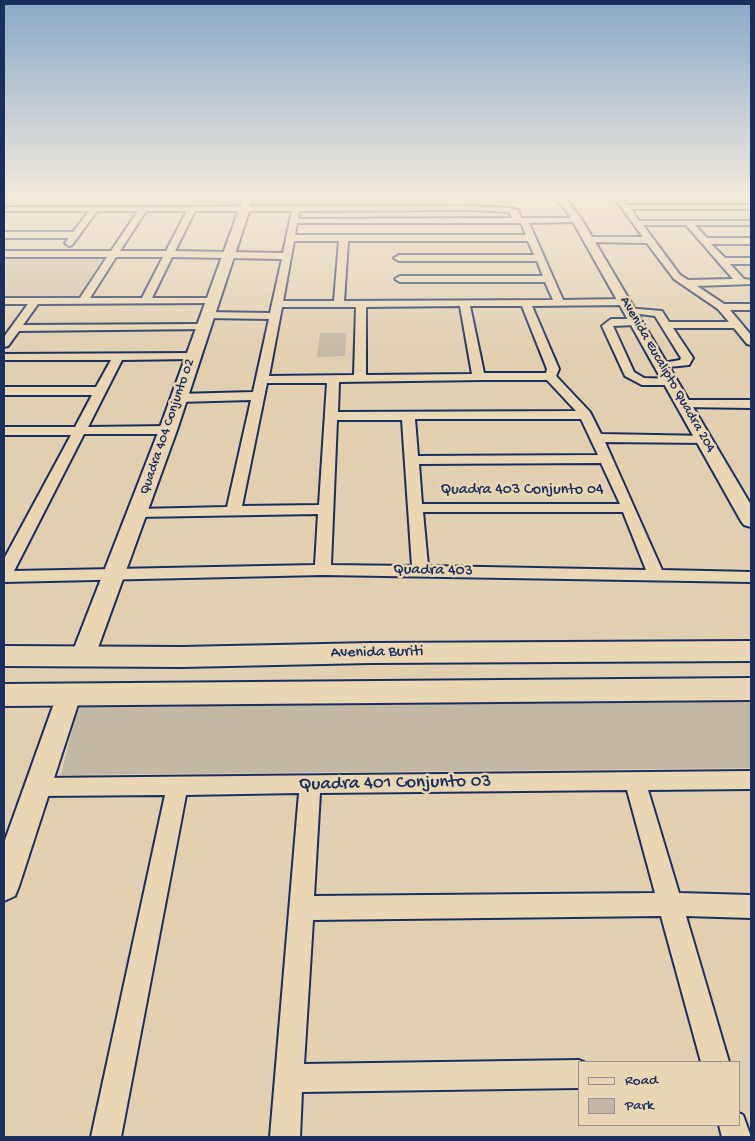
<!DOCTYPE html>
<html>
<head>
<meta charset="utf-8">
<style>
  body { margin:0 }
  #map { position:relative; width:755px; height:1141px; overflow:hidden; background:#e1cfb1; font-family:"Gochi Hand",sans-serif }
  canvas { display:block }
  .frame { position:absolute; inset:0; border:5px solid #1b2f5e; pointer-events:none }
  .legend { position:absolute; left:578px; top:1061px; width:162px; height:65px; box-sizing:border-box; background:#e9d6b4; border:1px solid #979392; margin:0; padding:6px 9px; list-style:none; font-size:15px; color:#1b2f5e }
  .legend li { display:flex; align-items:center; gap:10px; height:25px }
  .legend b { width:25px; border:1px solid #979392 }
</style>
</head>
<body>
<div id="map">
<canvas width="755" height="1141"></canvas>
<div class="frame"></div>
<ul class="legend">
<li><b style="height:6px;background:#e9d6b4"></b>Road</li>
<li><b style="height:14px;background:#c3b8a5"></b>Park</li>
</ul>
</div>
<script>
const ctx = document.querySelector('canvas').getContext('2d');
ctx.lineJoin = 'round';
function fill(path, color) { ctx.fillStyle = color; ctx.fill(path, 'evenodd'); }
const toPath = rows => new Path2D(rows.map(r => 'M' + r).join(''));
function stroke(path, color, width, dash) { ctx.strokeStyle = color; ctx.lineWidth = width; ctx.lineCap = dash ? 'butt' : 'round'; ctx.setLineDash(dash || []); ctx.stroke(path); }
function drawText(font, color, halo, rows, align = 'center') {
  ctx.font = font + ' "Gochi Hand",sans-serif'; ctx.lineWidth = 5; ctx.setLineDash([]); ctx.textBaseline = 'middle'; ctx.strokeStyle = halo; ctx.fillStyle = color; for (const [text, x, y, turn = 0] of rows) {
    ctx.save(); ctx.translate(x, y); ctx.rotate((+turn || 0) * Math.PI / 180); ctx.textAlign = isNaN(turn) ? turn : align; if (halo) ctx.strokeText(text, 0, 0); ctx.fillText(text, 0, 0); ctx.restore();
  }
}
fill(toPath([
  [4,258,106,258,79,297,4,297]
]), '#d2c3ab');
fill(toPath([
  [320,333,346,333,345,356,317,357],
  [751,699,751,768,61,775,79,701]
]), '#c3b8a5');
const minor = toPath([
  [613,196,621,196,627,205,751,205,751,209,631,209,639,221,751,221,751,225,695,225,707,238,751,238,751,244,711,244,725,258,751,258,751,264,730,264,744,279,751,280,751,284,697,286,724,304,751,304,751,310,730,310,751,335,751,345,747,344,734,328,673,328,693,358,689,365,658,368,658,364,680,360,681,358,655,316,625,312,625,308,662,311,669,322,729,322,718,309,674,279,647,243,585,242,584,240,588,237,643,237,613,196],
  [643,225,686,225,733,279,688,280,680,275,643,225],
  [471,206,510,208,518,210,521,218,580,218,581,220,577,222,529,223,563,300,624,299,629,302,624,305,532,306,559,369,556,376,590,412,601,434,709,436,711,439,709,442,704,443,605,442,662,570,751,572,751,582,323,575,4,582,4,559,71,435,4,435,4,427,75,427,92,395,4,395,4,387,96,387,111,360,4,360,4,354,192,353,198,356,192,359,122,360,88,427,168,426,175,430,168,434,84,434,14,571,315,565,318,514,137,517,130,513,137,509,227,507,251,400,178,402,172,398,178,394,253,392,269,319,208,318,203,315,208,312,270,313,282,259,172,257,152,298,212,298,217,301,216,303,38,304,23,325,203,324,208,327,207,329,19,331,8,346,4,347,4,337,28,304,4,304,4,298,80,298,107,257,4,257,4,251,111,251,138,211,97,211,72,245,69,246,65,243,69,238,4,238,4,232,73,232,89,211,4,211,4,207,471,206],
  [471,210,509,212,512,218,298,219,300,211,471,210],
  [146,211,187,211,166,251,120,251,146,211],
  [195,211,292,211,283,253,175,251,195,211],
  [297,223,521,223,526,235,295,235,297,223],
  [294,241,339,241,334,301,283,301,294,241],
  [348,241,528,241,534,255,399,255,394,258,399,261,537,261,543,276,400,276,395,279,400,282,545,282,553,300,344,301,348,241],
  [116,257,163,257,142,298,90,298,116,257],
  [460,306,472,374,366,375,366,307,460,306],
  [470,306,522,306,547,369,546,373,484,373,470,306],
  [282,307,356,307,354,375,269,376,282,307],
  [483,380,547,380,576,411,338,412,339,382,483,380],
  [267,383,327,383,319,505,242,506,267,383],
  [415,419,581,419,598,455,418,456,415,419],
  [337,420,402,420,412,566,331,565,337,420],
  [601,463,620,504,422,504,419,464,601,463],
  [423,512,623,512,646,570,428,566,423,512],
  [611,319,635,319,640,322,635,325,613,326,634,372,644,378,676,379,676,385,642,385,625,376,602,326,611,319],
  [685,400,751,400,751,408,681,407,679,404,681,401,685,400],
  [751,771,751,789,648,790,679,893,751,895,751,918,686,916,729,1062,701,1062,661,916,313,920,304,1064,579,1060,584,1062,579,1062,579,1088,302,1092,300,1137,270,1137,299,793,186,795,121,1137,91,1137,165,795,39,796,31,793,28,787,31,781,39,778,751,771],
  [627,790,655,893,314,896,320,793,627,790],
  [739,1113,743,1115,751,1137,722,1137,719,1125,739,1125,739,1113]
]);
const tertiary = toPath([
  [244,196,254,196,177,430,95,656,91,662,83,665,75,662,71,656,159,430,244,196],
  [553,196,564,196,582,220,751,505,751,527,744,525,741,521,572,220,563,206,553,196],
  [69,685,78,688,81,695,19,886,15,896,4,901,4,843,57,695,60,688,69,685]
]);
const secondary = toPath([
  [751,641,751,661,371,663,182,667,4,666,4,646,182,647,371,643,751,641],
  [751,678,751,700,4,706,4,684,751,678]
]);
stroke(minor, '#1b2f5e', 4);
stroke(tertiary, '#1b2f5e', 4);
stroke(secondary, '#1b2f5e', 4);
fill(minor, '#e9d6b4');
fill(tertiary, '#e9d6b4');
fill(secondary, '#e9d6b4');
const sky = ctx.createLinearGradient(0, 0, 0, 356);
sky.addColorStop(0, '#8aa9c7');
sky.addColorStop(0.55, '#f2e9dc');
sky.addColorStop(1, '#f2e9dc00');
ctx.fillStyle = sky;
ctx.fillRect(0, 0, 755, 356);
drawText('14px', '#1b2f5e', '#e9d6b4', [
  ["Avenida Eucalipto Quadra 204",667,375,60],
  ["Quadra 404 Conjunto 02",168,427,-71]
]);
drawText('16px', '#1b2f5e', '#e9d6b4', [
  ["Quadra 403 Conjunto 04",522,491],
  ["Quadra 403",433,571,1],
  ["Avenida Buriti",377,653,-1]
]);
drawText('19px', '#1b2f5e', '#e9d6b4', [
  ["Quadra 401 Conjunto 03",395,784,-1]
]);
</script>
</body>
</html>
